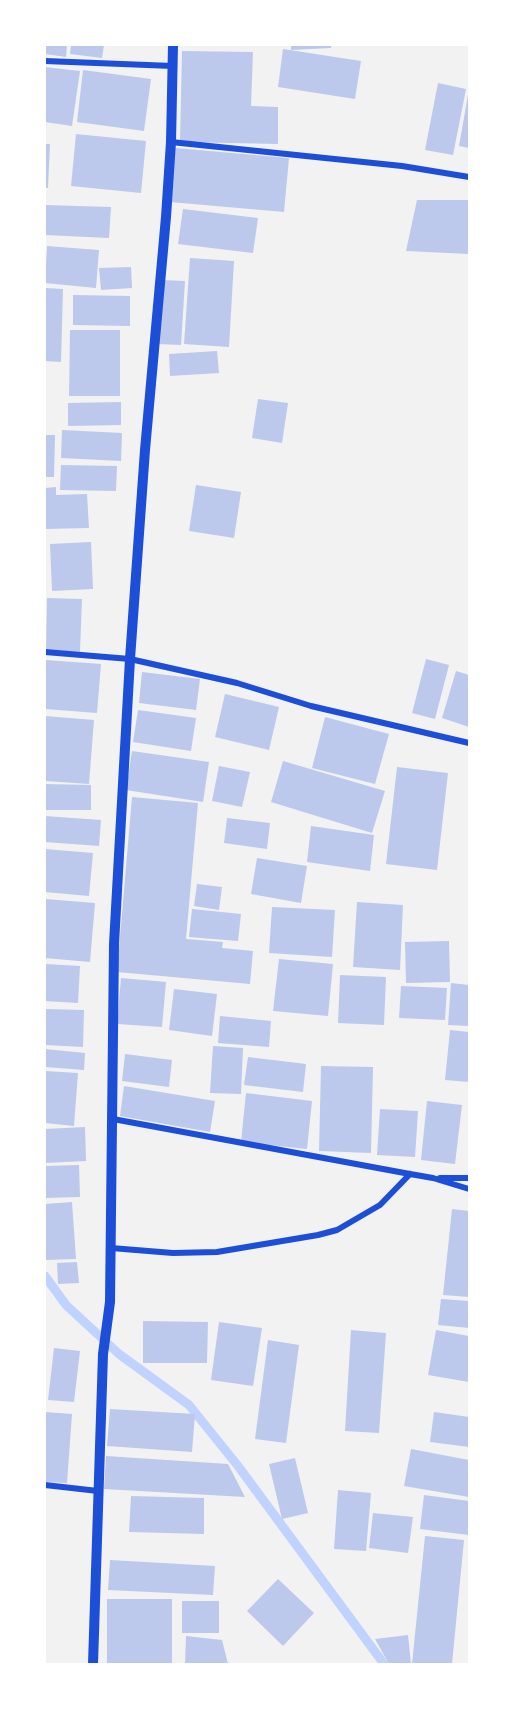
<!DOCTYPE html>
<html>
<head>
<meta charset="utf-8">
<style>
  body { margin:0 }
  #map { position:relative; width:514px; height:1709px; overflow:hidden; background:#f2f2f2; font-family:"Archivo Narrow",sans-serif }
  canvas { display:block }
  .frame { position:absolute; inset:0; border:46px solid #fff; pointer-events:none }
</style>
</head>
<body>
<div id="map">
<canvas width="514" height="1709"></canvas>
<div class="frame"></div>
</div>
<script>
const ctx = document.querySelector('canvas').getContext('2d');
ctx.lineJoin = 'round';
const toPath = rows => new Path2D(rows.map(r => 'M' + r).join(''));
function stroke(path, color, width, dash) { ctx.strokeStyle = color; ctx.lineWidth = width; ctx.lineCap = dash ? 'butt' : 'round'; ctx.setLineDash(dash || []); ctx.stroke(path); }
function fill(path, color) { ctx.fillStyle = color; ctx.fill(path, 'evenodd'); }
stroke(toPath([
  [45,1276,66,1305,119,1354,189,1405,238,1466,384,1664]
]), '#bfd3fe', 9);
fill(toPath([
  [45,45,67,45,66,57,45,54],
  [71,45,104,45,102,58,70,54],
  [291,45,331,45,331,48,291,50],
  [283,49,361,61,355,99,278,87],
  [182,51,253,52,251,106,278,107,278,144,180,142],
  [45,67,80,71,72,126,45,122],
  [83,70,151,79,144,131,77,122],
  [438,83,466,89,453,155,425,150],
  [468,95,469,95,469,148,459,146],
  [76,134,146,141,141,193,71,186],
  [45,144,50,144,48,188,45,188],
  [175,148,289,158,284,212,170,202],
  [417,200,469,200,469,254,406,251],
  [45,205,111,207,109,238,45,235],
  [183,209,258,218,253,253,178,244],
  [47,246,99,250,96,288,45,283],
  [190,258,234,261,229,347,184,344],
  [131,267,132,288,101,290,99,268],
  [161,280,185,281,181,345,157,344],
  [45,288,63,289,61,362,45,361],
  [73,295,130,296,130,326,73,325],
  [70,330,120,330,120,396,69,396],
  [217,351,219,373,170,376,169,354],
  [258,399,288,403,282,443,252,438],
  [121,402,121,425,68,426,68,403],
  [62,430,122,433,121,461,61,458],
  [45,435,55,435,54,477,45,477],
  [61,465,117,466,116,491,60,490],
  [196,485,241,492,234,538,189,531],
  [56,487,56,495,87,494,89,528,45,529,45,488],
  [91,542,93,589,52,591,50,544],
  [47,598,82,599,80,652,46,650],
  [426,659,449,665,435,719,412,713],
  [46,660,101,664,97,713,45,709],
  [456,671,469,675,469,727,442,718],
  [142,672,200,679,196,710,139,703],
  [225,694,279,707,269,750,215,737],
  [138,710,196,718,191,751,133,742],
  [45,716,94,720,89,784,45,781],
  [325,717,389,734,375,784,312,768],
  [132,751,209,762,203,802,126,790],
  [283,761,385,791,372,833,271,802],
  [219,766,250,772,242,807,212,801],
  [397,767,448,773,437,870,386,864],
  [45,784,91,785,91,810,45,810],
  [132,797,198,803,186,939,223,942,222,948,253,951,250,984,117,972],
  [45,816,101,820,99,846,45,842],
  [227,818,270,823,267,849,224,843],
  [311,826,374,835,370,871,307,862],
  [45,849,93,853,89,896,45,892],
  [257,858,307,866,301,903,251,894],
  [197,884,222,887,219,910,194,906],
  [45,899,95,903,90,962,45,958],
  [357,902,403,905,400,970,353,967],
  [272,907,335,910,332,957,269,953],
  [192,909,241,914,238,941,189,937],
  [449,941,450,982,406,983,405,942],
  [279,959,333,964,328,1016,273,1011],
  [45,964,80,966,78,1003,45,1001],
  [340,975,386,977,384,1025,338,1023],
  [121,978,166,982,162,1027,117,1024],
  [451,983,469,985,469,1026,448,1025],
  [401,986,447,988,445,1020,399,1018],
  [174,989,217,994,212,1036,169,1030],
  [45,1009,84,1010,83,1047,45,1045],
  [220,1016,271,1021,269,1047,218,1043],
  [450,1030,469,1032,469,1082,445,1080],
  [213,1046,243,1048,241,1094,210,1093],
  [45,1049,85,1053,84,1070,45,1067],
  [125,1054,172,1060,169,1087,122,1081],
  [248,1057,306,1064,303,1092,244,1085],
  [321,1066,373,1067,371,1153,319,1151],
  [45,1071,78,1073,74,1126,45,1123],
  [124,1086,215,1101,210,1132,120,1116],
  [246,1093,312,1101,307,1149,241,1142],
  [427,1101,462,1105,455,1164,421,1160],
  [380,1109,418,1111,415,1157,377,1155],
  [85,1127,86,1161,45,1163,45,1129],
  [79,1165,80,1197,45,1198,45,1166],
  [72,1202,76,1259,45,1260,45,1204],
  [452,1209,469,1211,469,1297,443,1295],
  [77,1262,79,1283,58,1284,57,1263],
  [441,1299,469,1301,469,1328,438,1325],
  [143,1321,208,1322,207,1363,143,1363],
  [219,1322,262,1328,253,1386,211,1380],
  [351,1330,386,1333,379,1433,345,1431],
  [436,1330,469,1336,469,1382,428,1375],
  [268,1340,299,1345,286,1443,255,1439],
  [54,1348,80,1351,74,1402,48,1400],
  [110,1409,195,1414,192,1452,107,1446],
  [45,1412,72,1414,67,1483,45,1482],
  [434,1412,469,1417,469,1447,430,1442],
  [411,1449,469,1460,469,1497,404,1486],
  [106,1456,228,1464,245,1497,104,1489],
  [295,1458,308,1513,282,1519,269,1464],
  [338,1490,371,1493,366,1551,334,1549],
  [424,1495,469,1501,469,1535,420,1529],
  [131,1496,204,1498,204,1534,129,1532],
  [373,1513,413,1517,408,1553,369,1548],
  [425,1536,464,1540,452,1664,412,1664],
  [110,1560,215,1566,213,1595,108,1590],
  [278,1579,314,1613,283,1646,247,1611],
  [107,1599,172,1599,172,1664,107,1664],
  [182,1601,219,1601,219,1633,182,1633],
  [408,1635,411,1664,389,1664,375,1639],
  [186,1636,222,1640,228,1664,185,1664]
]), '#bdc9ec');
stroke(toPath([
  [45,61,173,66],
  [171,142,402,166,469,177],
  [45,652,130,659,237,683,311,706,469,743],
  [113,1119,410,1174,433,1178,469,1189],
  [440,1178,469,1178],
  [111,1248,173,1253,217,1252,318,1235,337,1230,380,1205,410,1174],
  [45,1485,98,1491]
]), '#1d4ed8', 6);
stroke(toPath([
  [93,1664,103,1354,110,1302,114,944,130,659,145,450,166,217,171,142,173,45]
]), '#1d4ed8', 10);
</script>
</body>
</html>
